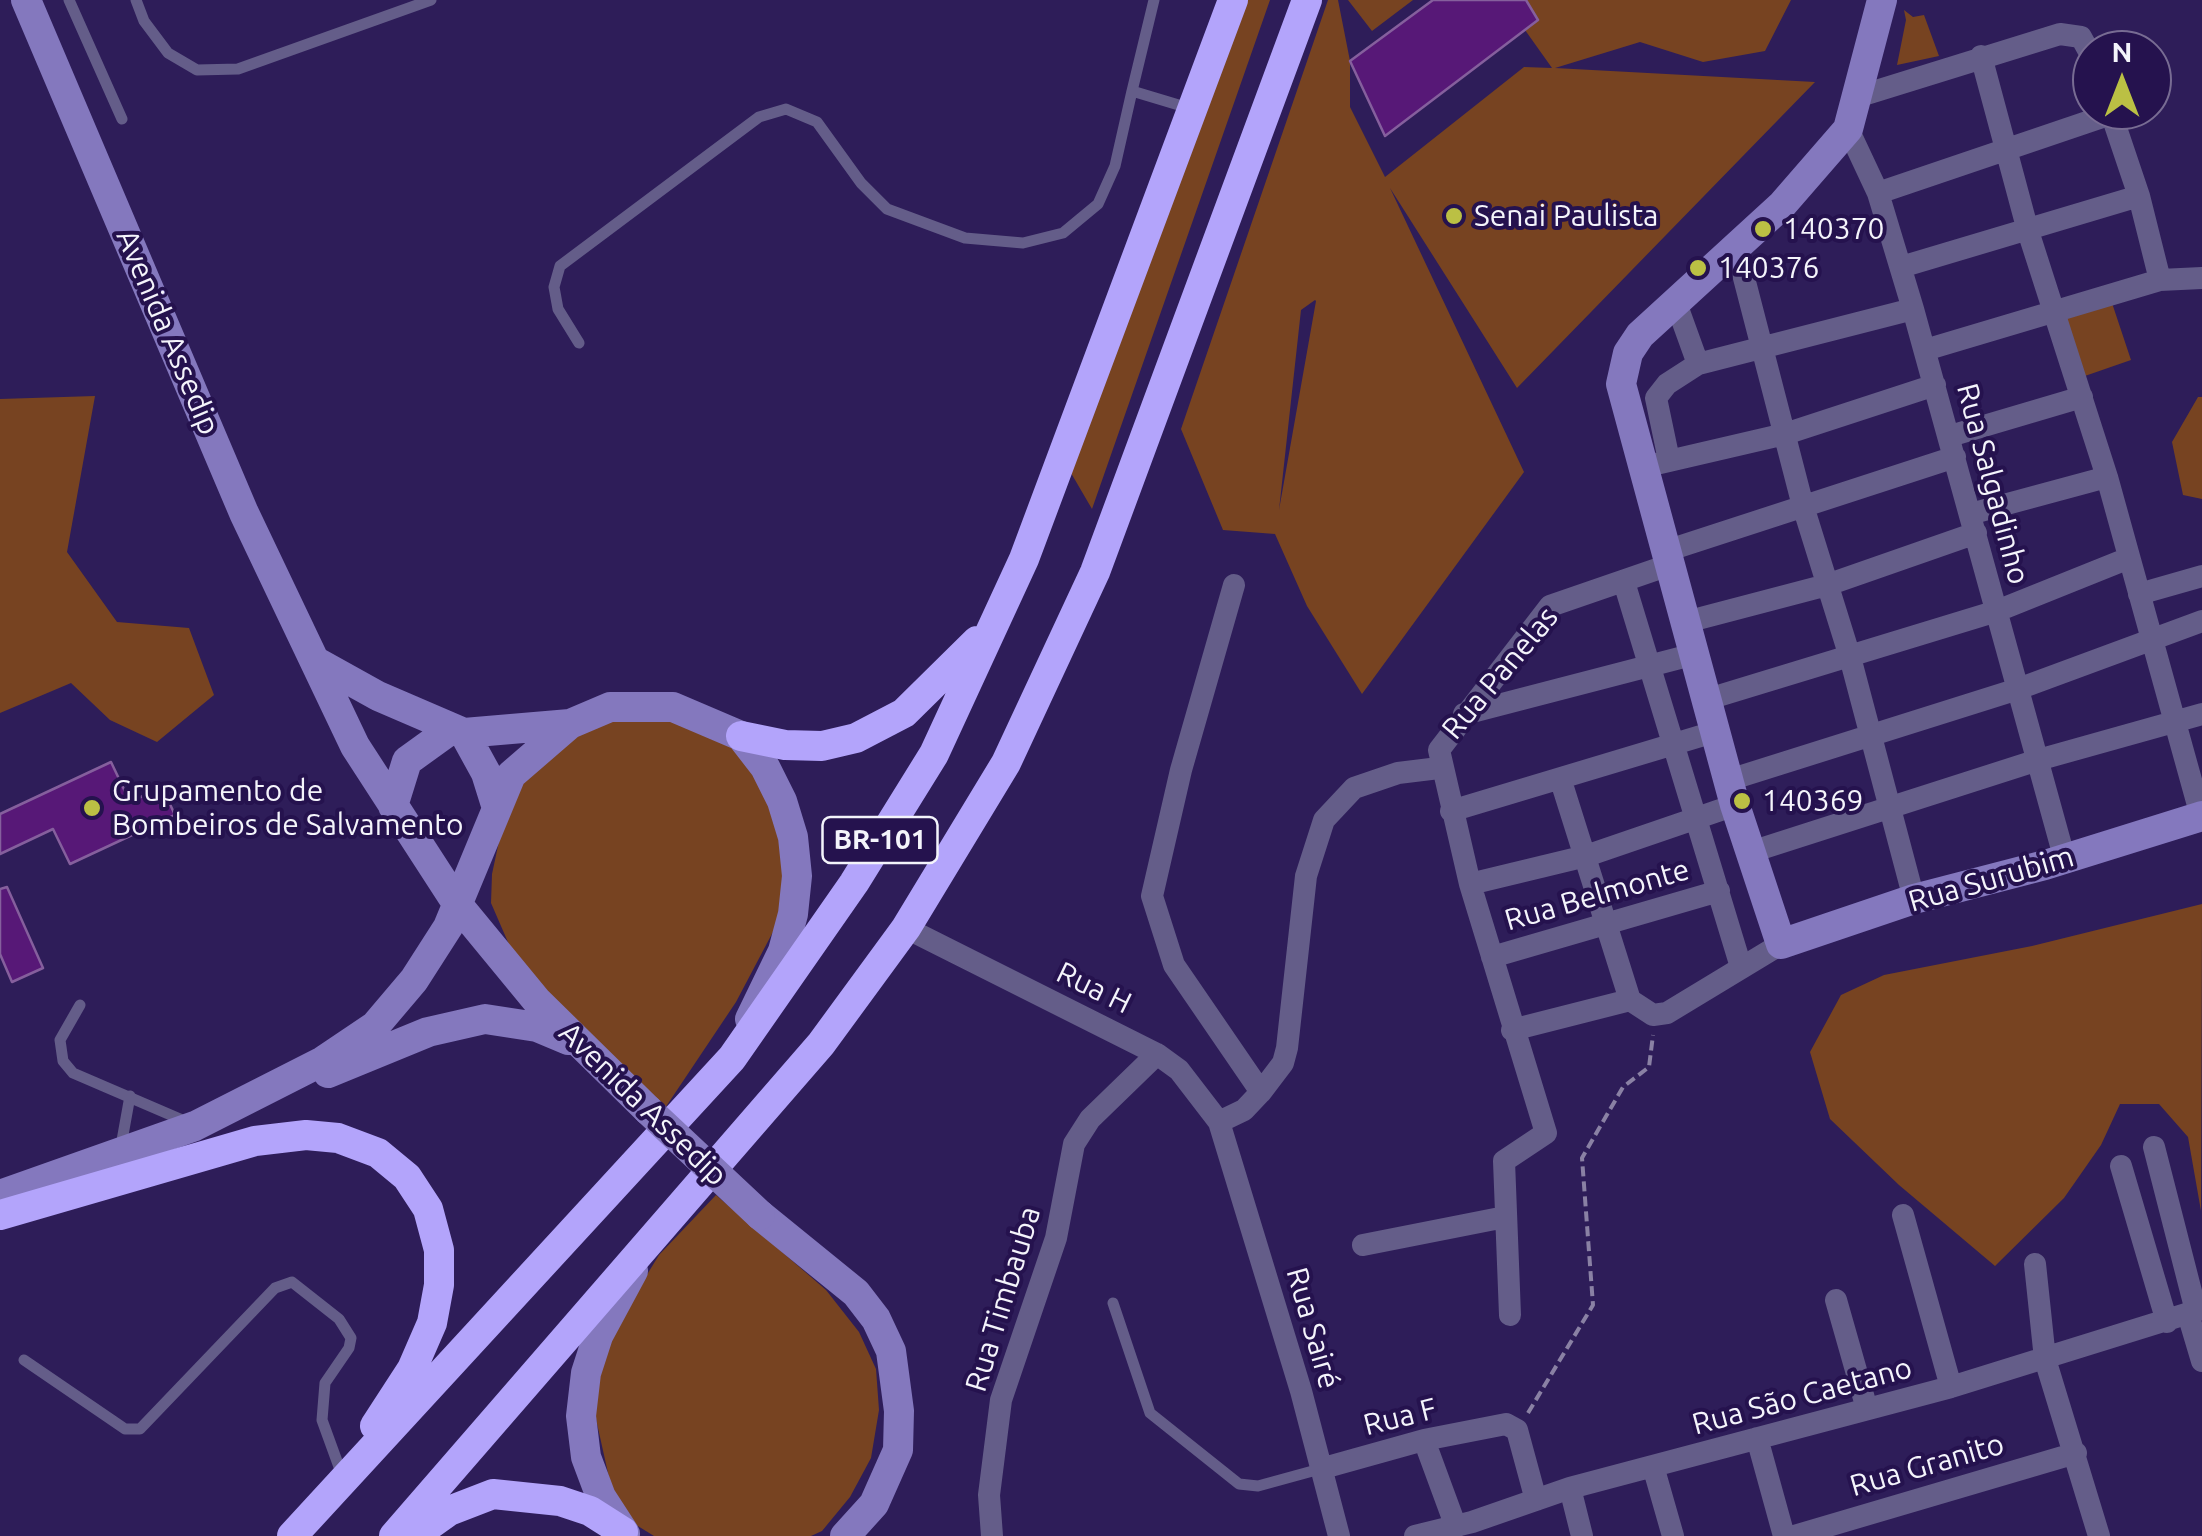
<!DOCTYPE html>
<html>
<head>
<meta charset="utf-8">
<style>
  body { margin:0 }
  #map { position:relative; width:2202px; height:1536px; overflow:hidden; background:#2e1d59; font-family:Ubuntu,sans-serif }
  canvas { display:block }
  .north { position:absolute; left:2072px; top:30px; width:100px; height:100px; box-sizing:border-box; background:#25124e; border:2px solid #786c93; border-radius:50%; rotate:0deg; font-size:28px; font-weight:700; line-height:40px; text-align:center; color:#f4f4fb }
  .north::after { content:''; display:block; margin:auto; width:35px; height:45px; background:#bbc044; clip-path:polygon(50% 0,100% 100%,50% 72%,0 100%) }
</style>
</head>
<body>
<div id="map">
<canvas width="2202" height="1536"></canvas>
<div class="north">N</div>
</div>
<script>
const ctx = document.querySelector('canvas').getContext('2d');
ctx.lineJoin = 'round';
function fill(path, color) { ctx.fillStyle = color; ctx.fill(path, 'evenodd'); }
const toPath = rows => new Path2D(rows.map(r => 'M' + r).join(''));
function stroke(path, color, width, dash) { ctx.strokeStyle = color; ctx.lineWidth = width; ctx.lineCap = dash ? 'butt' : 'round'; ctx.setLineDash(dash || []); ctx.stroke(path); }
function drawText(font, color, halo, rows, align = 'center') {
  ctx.font = font + ' Ubuntu,sans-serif'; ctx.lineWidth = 8; ctx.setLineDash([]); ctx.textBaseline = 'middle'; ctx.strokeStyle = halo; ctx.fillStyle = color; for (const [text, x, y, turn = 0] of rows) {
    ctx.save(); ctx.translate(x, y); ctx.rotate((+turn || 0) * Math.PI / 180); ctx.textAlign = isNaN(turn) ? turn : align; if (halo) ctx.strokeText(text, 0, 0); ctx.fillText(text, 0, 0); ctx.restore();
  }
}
fill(toPath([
  [1247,0,1270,0,1092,509,1071,473],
  [1328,0,1338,0,1350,61,1350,107,1385,177,1524,67,1552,68,1525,30,1538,20,1526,0,1791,0,1765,51,1703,62,1640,42,1555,68,1815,82,1517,388,1390,188,1524,472,1362,694,1307,606,1275,534,1223,530,1181,429],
  [1315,300,1316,301,1279,510,1301,310],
  [1348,0,1413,0,1372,31],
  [1904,10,1913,17,1924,15,1939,56,1897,65,1906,20],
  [2112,303,2131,360,2082,377,2062,319],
  [95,396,67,552,117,622,189,628,214,695,157,742,110,720,71,683,0,713,0,399],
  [2198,397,2202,397,2202,499,2183,495,2172,442],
  [674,710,732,739,780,818,784,911,736,1002,661,1114,514,956,491,903,492,874,501,832,525,778,596,717],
  [2202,904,2201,1211,2188,1137,2159,1104,2120,1104,2101,1145,2064,1198,1995,1266,1899,1185,1830,1119,1810,1052,1841,995,1884,975,2032,946],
  [716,1195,826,1290,859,1332,876,1369,879,1410,871,1458,850,1497,822,1531,811,1536,654,1536,633,1523,614,1500,594,1410,605,1343,659,1255]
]), '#774321');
const building = toPath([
  [1433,0,1526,0,1538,20,1385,136,1350,61,1433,0],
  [111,762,130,802,162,787,175,815,70,864,53,829,0,854,0,814,111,762],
  [7,887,43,968,12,982,0,954,0,889,7,887]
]);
fill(building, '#571877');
stroke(building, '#855f9d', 2.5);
stroke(toPath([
  [1528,1413,1593,1305,1582,1158,1623,1087,1649,1067,1653,1035]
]), '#8a81a4', 4, [10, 5]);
stroke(toPath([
  [69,0,122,119],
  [136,0,144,21,168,53,197,70,238,69,431,0],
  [1154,0,1132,91,1192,109],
  [579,343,558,309,554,287,560,266,759,117,786,109,817,122,861,183,887,209,965,238,1023,243,1063,233,1098,204,1115,166,1132,91],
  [80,1005,60,1040,63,1061,73,1073,187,1122],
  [121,1146,130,1096],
  [1113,1303,1150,1413,1239,1484,1258,1486,1320,1469],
  [24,1360,125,1429,140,1429,275,1288,292,1282,339,1319,351,1338,349,1348,325,1383,322,1420,342,1475]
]), '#645d89', 11);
stroke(toPath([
  [1981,56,2028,231,2107,477,2201,816],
  [1860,96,2060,34,2081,37,2092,57],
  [1848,129,1878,193,1913,309,2065,860],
  [1878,193,2111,114],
  [1736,247,1803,506,1850,657,1914,899],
  [1901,267,2139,196],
  [2160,280,2202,278],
  [1676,303,1698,364,1913,309],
  [1925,350,2160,280,2139,196,2110,110],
  [1950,436,2082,397],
  [1669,460,1656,398,1667,384,1698,364],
  [1643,467,1785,434,1935,385],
  [1970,514,2107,477],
  [1666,551,1955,457],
  [1624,582,1741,967],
  [2139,594,2202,576],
  [1686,622,1827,585,1976,533],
  [1705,700,1997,611,2129,558],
  [1464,714,1695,654],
  [1729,780,2018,689,2202,621],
  [1561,781,1630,1000],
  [1451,811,1714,732],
  [1751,852,2038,760,2202,714],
  [1470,884,1586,856,1735,805],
  [906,928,1157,1054,1179,1070,1219,1122,1301,1391,1339,1536],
  [1492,957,1719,891],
  [1512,1030,1630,1000,1653,1015,1667,1013,1781,944],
  [1261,1092,1283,1063,1287,1048,1306,876,1324,820,1354,788,1398,773,1439,768],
  [1219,1122,1244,1110,1261,1092,1174,965,1152,896,1181,770,1234,585],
  [2154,1147,2196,1311],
  [2121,1166,2167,1322],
  [1903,1215,1951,1387],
  [1363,1245,1505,1217],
  [2035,1264,2045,1359,2099,1536],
  [1836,1300,1867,1409],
  [2188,1314,2202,1361],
  [1510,1315,1504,1161,1546,1133,1470,884,1439,750,1550,606,1669,565],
  [1757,1438,1784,1536],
  [1424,1440,1456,1527],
  [1653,1466,1673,1536],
  [1320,1469,1424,1440,1506,1424,1517,1430,1536,1500],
  [1570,1488,1582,1536],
  [992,1536,989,1495,1001,1400,1056,1238,1074,1144,1090,1119,1157,1054],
  [1415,1536,1472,1522,1570,1488,1951,1387,2202,1309],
  [1794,1536,2076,1453]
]), '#645d89', 22);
stroke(toPath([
  [26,0,244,513,355,746,458,905,537,1001,648,1110],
  [1882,0,1848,129,1782,205,1640,335,1628,353,1621,384,1735,805,1781,944,1914,899,2045,865,2202,816],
  [315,661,378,696,464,733,570,724],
  [464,733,486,773,496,805],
  [393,806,407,761,450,730],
  [328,1073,428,1032,485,1019,537,1027,568,1040],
  [0,1195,195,1126,323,1061,375,1026,414,980,448,927,511,775,570,724,610,707,673,707,741,736,765,767,782,801,793,837,797,876,793,914,783,951,750,1019],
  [760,1215,856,1293,876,1319,891,1351,899,1411,898,1450,874,1504,845,1536],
  [625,1534,601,1497,586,1457,581,1416,586,1373,598,1336,633,1271]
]), '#8478be', 30);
stroke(toPath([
  [741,736,785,745,822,746,856,738,904,713,977,641],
  [0,1215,255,1141,306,1135,338,1138,378,1153,407,1177,428,1209,439,1250,439,1285,432,1323,412,1369,375,1426],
  [292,1536,732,1058,854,883,934,754,1024,559,1233,0],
  [394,1536,821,1044,906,928,1006,763,1095,572,1307,0],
  [414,1536,449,1511,493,1494,560,1501,590,1511,623,1532]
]), '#b3a4fb', 30);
stroke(toPath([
  [648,1110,760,1215]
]), '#8478be', 30);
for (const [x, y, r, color] of [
  [1454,216,10,"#bbc044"],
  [1763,229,10,"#bbc044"],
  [1698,268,10,"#bbc044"],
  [1742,801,10,"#bbc044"],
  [92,808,10,"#bbc044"]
]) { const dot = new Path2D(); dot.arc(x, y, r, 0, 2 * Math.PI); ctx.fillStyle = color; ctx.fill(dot); stroke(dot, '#25124e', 4); }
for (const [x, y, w] of [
  [880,840,115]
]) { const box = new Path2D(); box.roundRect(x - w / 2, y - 23, w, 46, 8); ctx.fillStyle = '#25124e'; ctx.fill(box); stroke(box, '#f4f4fb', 2.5); }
drawText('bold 28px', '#f4f4fb', null, [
  ["BR-101",880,840]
]);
drawText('30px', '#f4f4fb', '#25124e', [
  ["Senai Paulista",1474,216],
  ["140370",1783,229],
  ["140376",1718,268],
  ["Grupamento de",112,791],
  ["Bombeiros de Salvamento",112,825],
  ["140369",1762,801]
], 'left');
drawText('30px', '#f4f4fb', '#25124e', [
  ["Avenida Assedip",168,332,67],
  ["Rua Salgadinho",1993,484,75],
  ["Rua Panelas",1500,673,-50],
  ["Rua Surubim",1991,879,-16],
  ["Rua Belmonte",1597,895,-16],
  ["Rua H",1094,988,26],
  ["Avenida Assedip",643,1104,44],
  ["Rua Timbauba",1003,1299,-73],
  ["Rua Sairé",1313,1328,74],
  ["Rua São Caetano",1802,1396,-15],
  ["Rua F",1400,1417,-14],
  ["Rua Granito",1927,1465,-16]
]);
</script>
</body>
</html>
